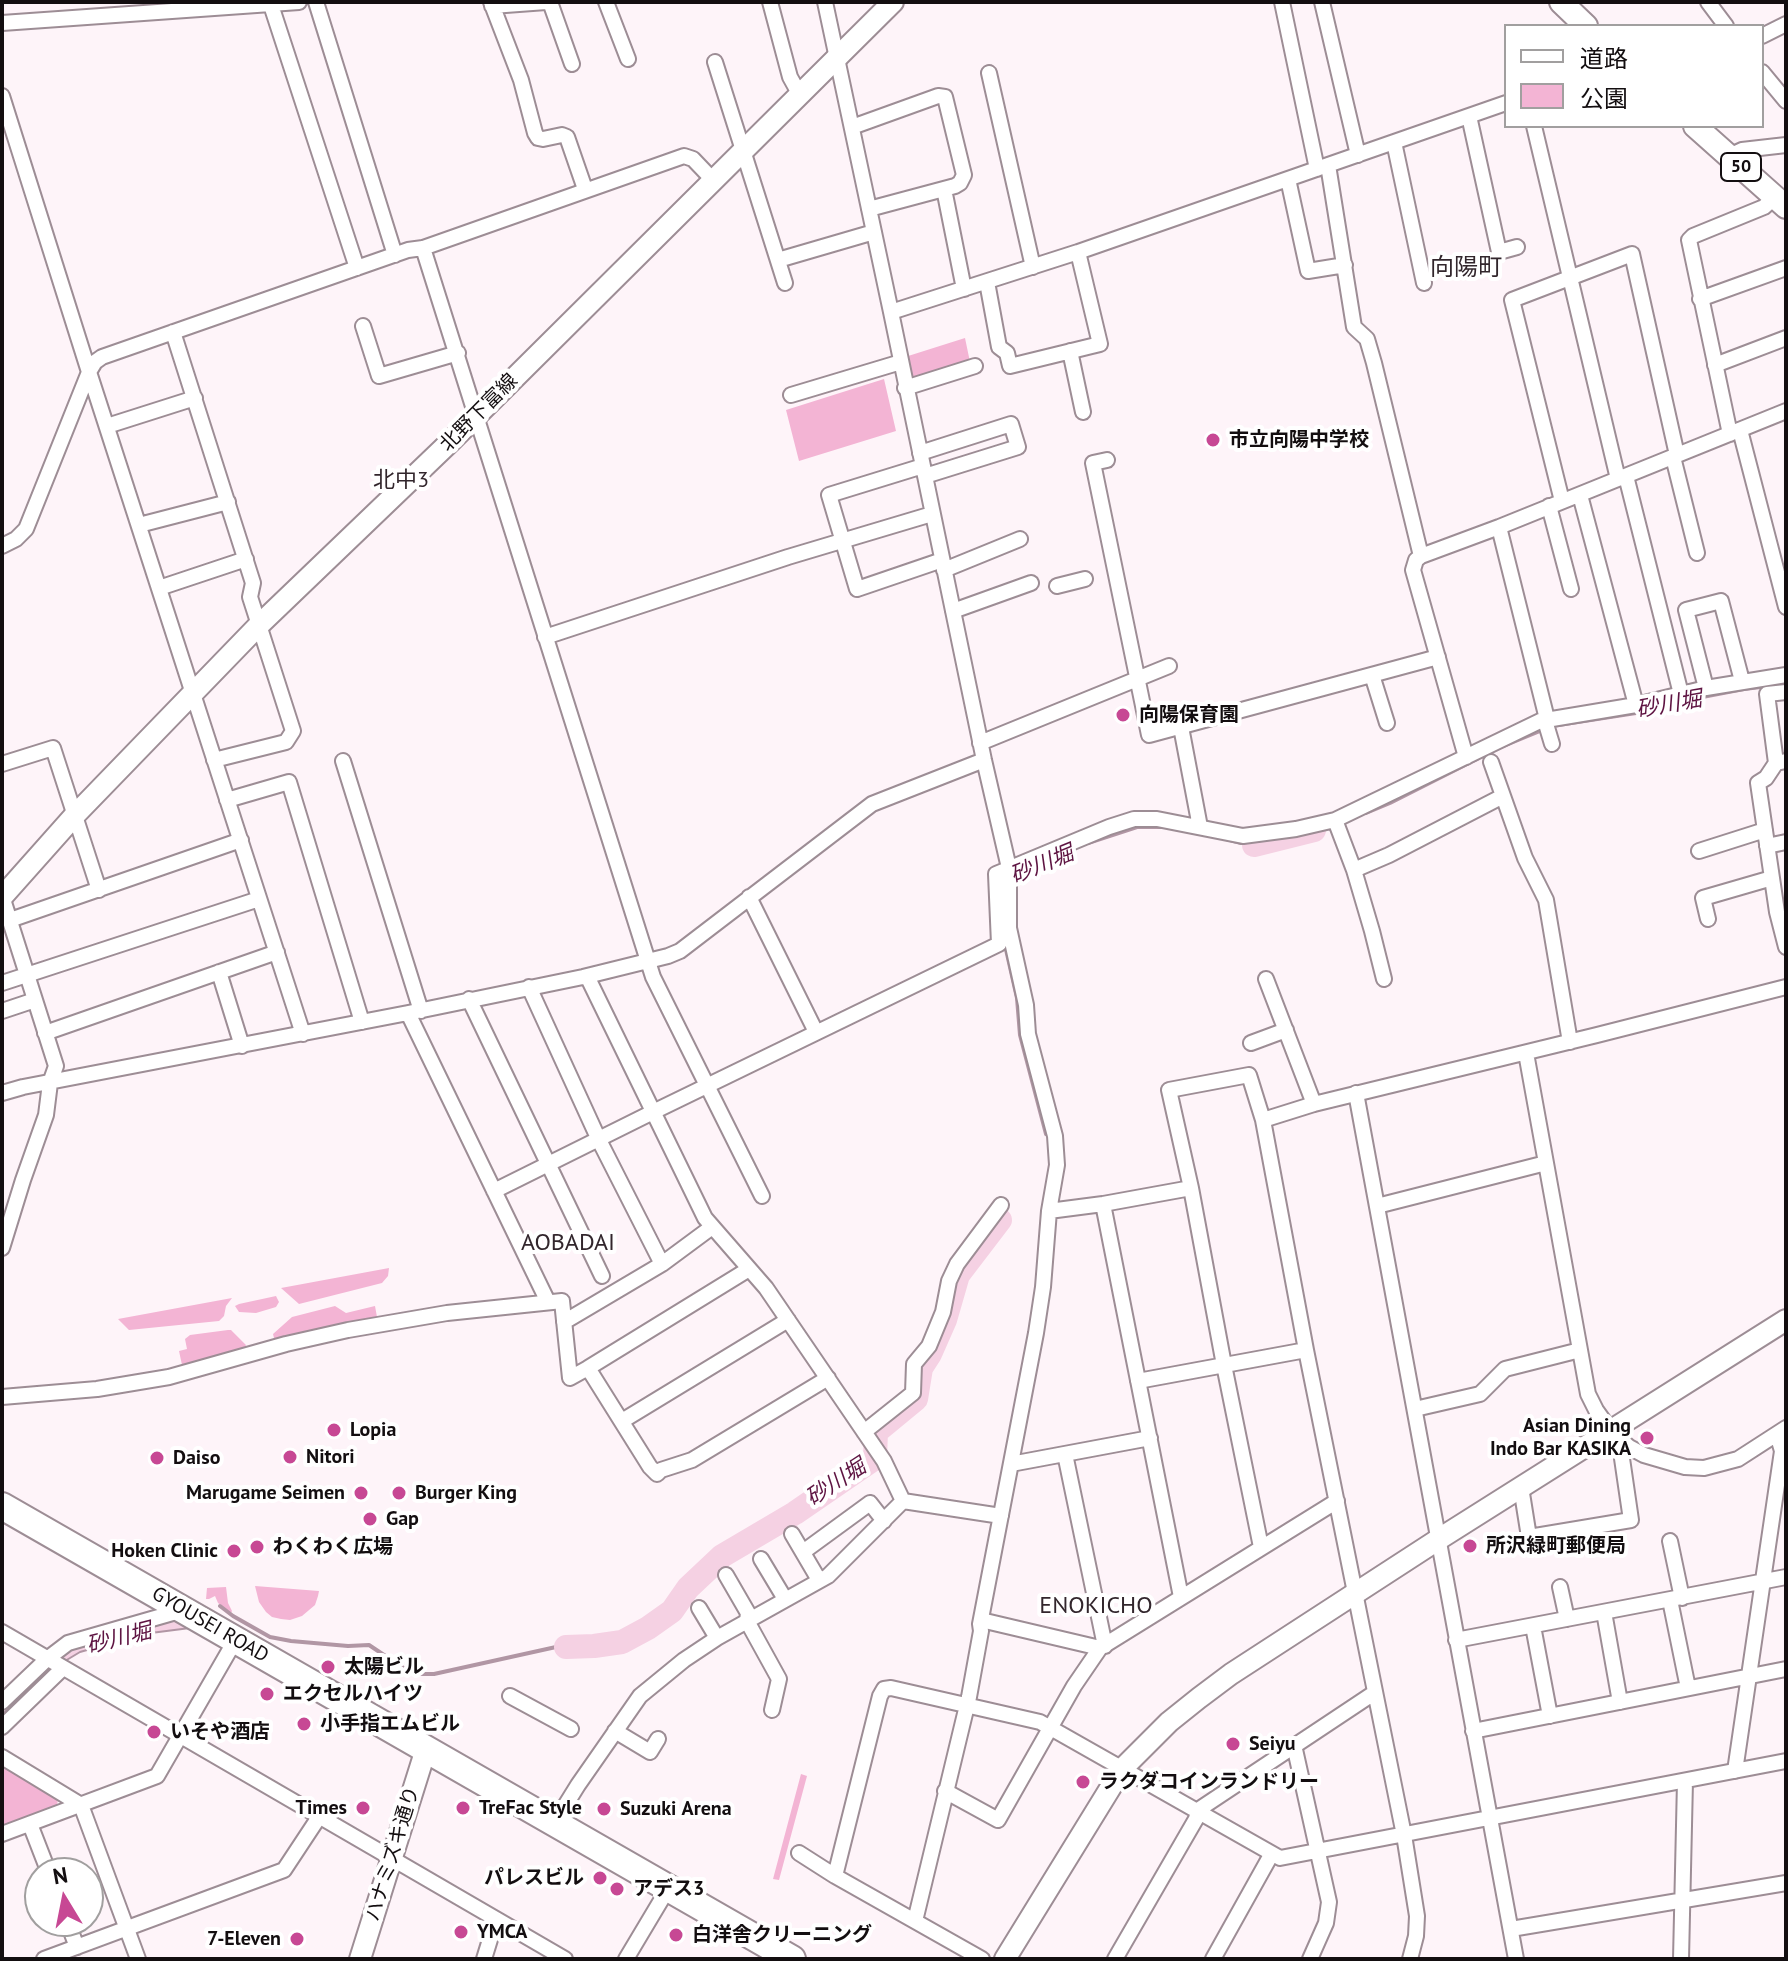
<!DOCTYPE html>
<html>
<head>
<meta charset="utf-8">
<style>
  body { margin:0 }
  #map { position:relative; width:1788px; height:1961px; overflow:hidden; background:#fef4f9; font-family:"PT Sans","Noto Sans JP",sans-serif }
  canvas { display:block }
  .frame { position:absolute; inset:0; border:4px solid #130e10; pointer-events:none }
  .legend { position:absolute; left:1504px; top:24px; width:260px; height:104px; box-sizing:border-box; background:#fff; border:2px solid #a19f9f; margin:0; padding:10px 14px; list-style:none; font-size:24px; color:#130e10 }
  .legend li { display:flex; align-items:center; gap:16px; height:40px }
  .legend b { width:40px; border:2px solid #a19f9f }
  .north { position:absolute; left:24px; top:1857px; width:80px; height:80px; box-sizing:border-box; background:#fff; border:2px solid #a19f9f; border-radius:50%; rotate:350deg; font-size:22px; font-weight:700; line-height:32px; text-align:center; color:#130e10 }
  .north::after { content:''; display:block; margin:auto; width:28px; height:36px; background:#c74894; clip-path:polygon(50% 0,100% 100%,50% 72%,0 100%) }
</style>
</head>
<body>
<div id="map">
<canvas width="1788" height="1961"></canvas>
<div class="frame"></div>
<ul class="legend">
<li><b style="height:10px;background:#fff"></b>道路</li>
<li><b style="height:22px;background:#f3b4d4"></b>公園</li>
</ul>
<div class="north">N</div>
</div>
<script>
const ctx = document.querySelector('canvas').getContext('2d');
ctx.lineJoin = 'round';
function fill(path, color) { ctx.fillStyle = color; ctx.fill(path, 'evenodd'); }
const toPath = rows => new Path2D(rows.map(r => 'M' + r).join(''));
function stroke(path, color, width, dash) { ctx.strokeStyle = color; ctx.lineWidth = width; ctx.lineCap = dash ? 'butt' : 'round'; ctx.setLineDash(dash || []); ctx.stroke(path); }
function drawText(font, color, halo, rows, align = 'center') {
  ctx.font = font + ' "PT Sans","Noto Sans JP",sans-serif'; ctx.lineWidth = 8; ctx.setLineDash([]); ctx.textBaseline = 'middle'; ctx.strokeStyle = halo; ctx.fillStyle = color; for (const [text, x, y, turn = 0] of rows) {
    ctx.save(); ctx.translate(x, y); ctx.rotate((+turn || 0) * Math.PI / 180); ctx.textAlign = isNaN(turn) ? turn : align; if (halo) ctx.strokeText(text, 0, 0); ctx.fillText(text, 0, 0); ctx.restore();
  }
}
fill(toPath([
  [965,338,970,362,910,381,905,357],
  [884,379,896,431,799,461,786,410],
  [389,1268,388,1276,382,1283,299,1304,281,1288],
  [276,1296,279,1302,276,1307,256,1313,239,1312,235,1306,239,1304],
  [232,1298,226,1306,224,1316,219,1321,129,1330,118,1319],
  [335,1306,346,1313,375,1306,377,1317,275,1342,273,1334,292,1317],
  [228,1330,231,1330,246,1345,244,1350,182,1365,179,1351,187,1349,185,1339,190,1335],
  [255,1586,319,1591,318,1596,315,1605,302,1616,290,1620,281,1619,272,1617,266,1612,259,1602],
  [226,1587,228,1603,232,1611,231,1613,218,1603,215,1596,209,1599,206,1599,207,1588],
  [2,1764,58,1797,57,1807,2,1827],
  [801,1774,807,1776,779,1880,773,1879]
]), '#f3b4d4');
const water = toPath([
  [176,1620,190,1628,143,1634,80,1652,65,1661,57,1657,66,1648,142,1625,176,1620]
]);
fill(water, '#f5d1e3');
stroke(water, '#b196a4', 2);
stroke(toPath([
  [1692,699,1744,689,1786,684],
  [1552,726,1636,713,1680,702],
  [1501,747,1540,731],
  [1366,813,1390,803,1477,759],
  [1226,839,1241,843],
  [1088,843,1137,827,1165,827],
  [1005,945,1017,998,1020,1035,1046,1134],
  [220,1606,233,1616,270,1637,291,1641,348,1646,369,1645,408,1671,416,1674,434,1674,556,1647],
  [18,1701,53,1667],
  [2,1716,11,1707]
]), '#b196a4', 4);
stroke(toPath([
  [1254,845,1314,830],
  [566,1647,594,1646,622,1642,648,1628,672,1611,688,1588,722,1556,795,1513,875,1458,876,1432,916,1399,921,1368,930,1354,945,1320,958,1275,1000,1220]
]), '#f5d1e3', 24);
const street = toPath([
  [316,2,395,255],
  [491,2,521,80,535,133,538,138,543,139,562,135,567,137,585,189],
  [550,2,572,64],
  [606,2,628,59],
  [770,2,790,77,800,95],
  [825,2,891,312,984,760,1009,868,1009,928,1026,1005,1028,1034,1055,1136,1057,1165,1049,1211,1043,1287,1036,1333,980,1624,981,1631,969,1697,915,1921],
  [1282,2,1317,169],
  [1322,2,1358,155],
  [1708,2,1726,26],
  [271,5,357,268],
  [492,6,546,2],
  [2,23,299,2],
  [1762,36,1786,24],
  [715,62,785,283],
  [1762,72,1786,101],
  [989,73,1033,267],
  [2,96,89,372,303,1034],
  [1469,116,1499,252,1517,247],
  [1534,126,1618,479],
  [852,127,938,96,945,97,964,175,960,183,955,186,869,209],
  [1394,142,1424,283],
  [1729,156,1742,150,1786,145],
  [1328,165,1354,327,1367,339,1374,363,1421,556,1416,560,1413,570,1466,757],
  [1288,179,1308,271,1345,265],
  [944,189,964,289],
  [423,248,653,977,762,1196],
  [778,260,874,232],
  [987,282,999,347,1007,353,1010,366,1100,344,1078,252],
  [1700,299,1786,268],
  [891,312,1078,252,1506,103],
  [363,326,379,376,458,353],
  [173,332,253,583,250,597,293,731,286,742,214,760],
  [1070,351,1083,412],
  [1715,365,1786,338],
  [905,388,975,366],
  [791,395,901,362],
  [107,426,195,398],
  [1740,430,1786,607],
  [1730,434,1689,240,1693,236,1764,207,1775,197],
  [920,453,1011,424,1018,447,925,476],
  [1673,457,1697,553],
  [1107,460,1093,463,1149,735,1438,657],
  [923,466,829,495,857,589,942,560],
  [1626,476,1681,694],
  [1580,495,1636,705],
  [1562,501,1512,300,1632,254,1677,455],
  [1549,506,1571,589],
  [139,525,228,502],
  [1499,527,1547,719,1546,724,1552,744],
  [2,546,16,539,26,529,89,372,95,362,102,357,408,250,423,248,684,156,693,159,714,181],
  [1421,556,1499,527,1786,411],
  [944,570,1020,539],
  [1057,586,1085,579],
  [159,588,246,559],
  [953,611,1031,583],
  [545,637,788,557,932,514],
  [1372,675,1387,723],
  [1706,688,1686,610,1721,601,1742,681],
  [1181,727,1200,827],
  [980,743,1169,666],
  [343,761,421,1011],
  [1786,761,1776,763,1766,778,1758,783,1777,912,1786,947],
  [1491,762,1525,858,1546,900,1570,1042],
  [1776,763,1767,694,1786,692],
  [2,764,53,748,99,890],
  [227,800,289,782,362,1022],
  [1335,820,1354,870,1372,931,1384,979],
  [1767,846,1786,842],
  [1699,851,1765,830],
  [1354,870,1389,855,1503,796],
  [2,896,56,1066,50,1083,46,1115,23,1180,2,1248],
  [749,897,816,1032],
  [1708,919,1703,898,1772,878],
  [10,920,241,840],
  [219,972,242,1046],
  [587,976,705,1218,766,1288,884,1461,903,1501],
  [1266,979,1314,1104],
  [2,983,259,899],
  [529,987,599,1140,662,1264],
  [469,999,602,1276],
  [2,1011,35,1000],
  [408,1013,548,1302],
  [45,1033,277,952],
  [1251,1043,1286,1030],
  [1526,1053,1588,1394,1596,1410,1611,1431,1629,1447,1644,1455,1685,1467,1704,1468,1738,1459,1786,1428],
  [2,1093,23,1087,408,1013,583,977,668,956,680,951,872,804,984,760],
  [1356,1093,1516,1959],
  [1263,1120,1314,1104,1597,1035,1786,987],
  [1191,1188,1224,1365,1261,1547],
  [494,1191,653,1112,999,944,996,874,1109,827,1134,819,1157,819,1243,836,1296,829,1335,820,1540,721,1636,705,1706,688,1786,675],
  [1103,1204,1181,1597],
  [1377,1206,1546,1163],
  [1049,1211,1103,1204,1191,1188,1169,1090,1249,1075,1263,1120,1306,1350,1404,1835,1417,1916,1416,1936,1410,1959],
  [749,1269,588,1368,650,1467,657,1474,661,1470,692,1460,828,1378],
  [564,1322,662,1264,712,1227],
  [1138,1381,1306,1350],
  [2,1397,97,1389,169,1377,286,1344,348,1330,447,1313,562,1301,570,1378,588,1368],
  [1415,1409,1480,1394,1505,1369,1580,1350],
  [622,1421,788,1320],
  [864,1432,913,1393,914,1364,929,1346,943,1312,949,1281,957,1264,1001,1205],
  [1065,1454,1105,1646],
  [1011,1464,1150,1438],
  [1521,1487,1529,1537,1631,1520,1619,1438],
  [903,1501,1001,1516],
  [792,1534,819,1580],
  [1670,1541,1682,1598],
  [803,1552,870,1503,884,1521],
  [761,1559,785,1599],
  [726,1575,748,1613,747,1621,779,1679,772,1710],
  [1560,1587,1567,1619],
  [1670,1600,1688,1688],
  [699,1608,717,1638],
  [1604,1612,1620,1702],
  [981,1620,1100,1648,1337,1501],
  [1533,1626,1550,1716],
  [2,1632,565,1959],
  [1456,1640,1786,1577],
  [510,1696,571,1729],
  [2,1702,47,1659,68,1643,183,1610],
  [2,1727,63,1668],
  [615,1731,650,1752,658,1739],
  [1473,1731,1786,1669],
  [1294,1745,1329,1902,1326,1923,1310,1959],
  [2,1757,81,1805,138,1959],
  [1735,1771,1782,1451,1777,1434],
  [945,1791,998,1820,1074,1686,1100,1648],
  [555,1822,578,1785,640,1696,684,1660,717,1638,828,1576,903,1501],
  [30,1824,49,1873],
  [2,1834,157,1776,236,1639],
  [799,1853,835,1876],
  [67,1921,77,1947],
  [1511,1929,1786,1883],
  [44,1959,284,1870,319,1817],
  [484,1959,496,1920],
  [626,1959,669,1887],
  [982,1959,835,1876,880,1696,884,1689,891,1688,1040,1722,1280,1858,1786,1761],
  [1115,1959,1196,1819,1198,1810,1374,1693],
  [1213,1959,1271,1855],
  [1681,1959,1685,1781]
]);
const secondary = toPath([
  [2,897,75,815,258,626,451,441,893,2],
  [360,1959,426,1749],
  [1005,1959,1122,1769,1169,1722,1199,1698,1231,1674,1439,1539,1786,1320]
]);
const primary = toPath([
  [1561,2,1586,26],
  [1695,126,1786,207]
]);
const highway = toPath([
  [2,1506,792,1959]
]);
stroke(street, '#9d8d95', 18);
stroke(secondary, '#9d8d95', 24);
stroke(primary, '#9d8d95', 26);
stroke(highway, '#9d8d95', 30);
stroke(street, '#fff', 14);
stroke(secondary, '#fff', 20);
stroke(primary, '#fff', 22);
stroke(highway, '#fff', 26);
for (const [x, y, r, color] of [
  [1213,440,8,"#c74894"],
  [1123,715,8,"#c74894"],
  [334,1430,8,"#c74894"],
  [1647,1438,8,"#c74894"],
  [290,1457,8,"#c74894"],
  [157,1458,8,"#c74894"],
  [361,1493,8,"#c74894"],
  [399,1493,8,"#c74894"],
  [370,1519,8,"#c74894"],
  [1470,1546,8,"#c74894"],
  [257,1547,8,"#c74894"],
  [234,1551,8,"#c74894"],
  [328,1667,8,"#c74894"],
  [267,1694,8,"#c74894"],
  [304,1724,8,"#c74894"],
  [154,1732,8,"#c74894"],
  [1233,1744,8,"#c74894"],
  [1083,1782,8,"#c74894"],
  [363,1808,8,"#c74894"],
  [463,1808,8,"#c74894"],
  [604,1809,8,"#c74894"],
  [600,1878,8,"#c74894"],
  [617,1889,8,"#c74894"],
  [461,1932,8,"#c74894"],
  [676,1935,8,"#c74894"],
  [297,1939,8,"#c74894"]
]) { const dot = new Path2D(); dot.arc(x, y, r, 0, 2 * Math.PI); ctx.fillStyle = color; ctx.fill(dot); stroke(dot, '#fff', 3); }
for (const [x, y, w] of [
  [1741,167,40]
]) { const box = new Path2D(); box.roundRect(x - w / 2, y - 14, w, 28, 6); ctx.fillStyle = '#fff'; ctx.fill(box); stroke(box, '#130e10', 2); }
drawText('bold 18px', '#130e10', null, [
  ["50",1741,167]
]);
drawText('20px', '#130e10', '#fff', [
  ["北野下富線",479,413,-45],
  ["GYOUSEI ROAD",210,1625,30],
  ["ハナミズキ通り",393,1854,-73]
]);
drawText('bold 20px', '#130e10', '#fff', [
  ["市立向陽中学校",1229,440],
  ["向陽保育園",1139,715],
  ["Asian Dining",1631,1426,"right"],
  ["Indo Bar KASIKA",1631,1449,"right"],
  ["Lopia",350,1430],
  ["Nitori",306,1457],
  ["Daiso",173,1458],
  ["Marugame Seimen",345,1493,"right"],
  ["Burger King",415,1493],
  ["Gap",386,1519],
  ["所沢緑町郵便局",1486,1546],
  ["わくわく広場",273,1547],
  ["Hoken Clinic",218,1551,"right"],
  ["太陽ビル",344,1667],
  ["エクセルハイツ",283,1694],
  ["小手指エムビル",320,1724],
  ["いそや酒店",170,1732],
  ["Seiyu",1249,1744],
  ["ラクダコインランドリー",1099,1782],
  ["Times",347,1808,"right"],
  ["TreFac Style",479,1808],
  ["Suzuki Arena",620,1809],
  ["パレスビル",584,1878,"right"],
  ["アデス3",633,1889],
  ["YMCA",477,1932],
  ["白洋舎クリーニング",692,1935],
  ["7-Eleven",281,1939,"right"]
], 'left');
drawText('22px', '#32262c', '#fff', [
  ["北中3",401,481]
]);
drawText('italic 22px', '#5e1442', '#fff', [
  ["砂川堀",1669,705,-10],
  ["砂川堀",1042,865,-22],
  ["砂川堀",836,1483,-33],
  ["砂川堀",119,1639,-14]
]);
drawText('24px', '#32262c', '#fff', [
  ["向陽町",1466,268],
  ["AOBADAI",568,1243],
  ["ENOKICHO",1096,1606]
]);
</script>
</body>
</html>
